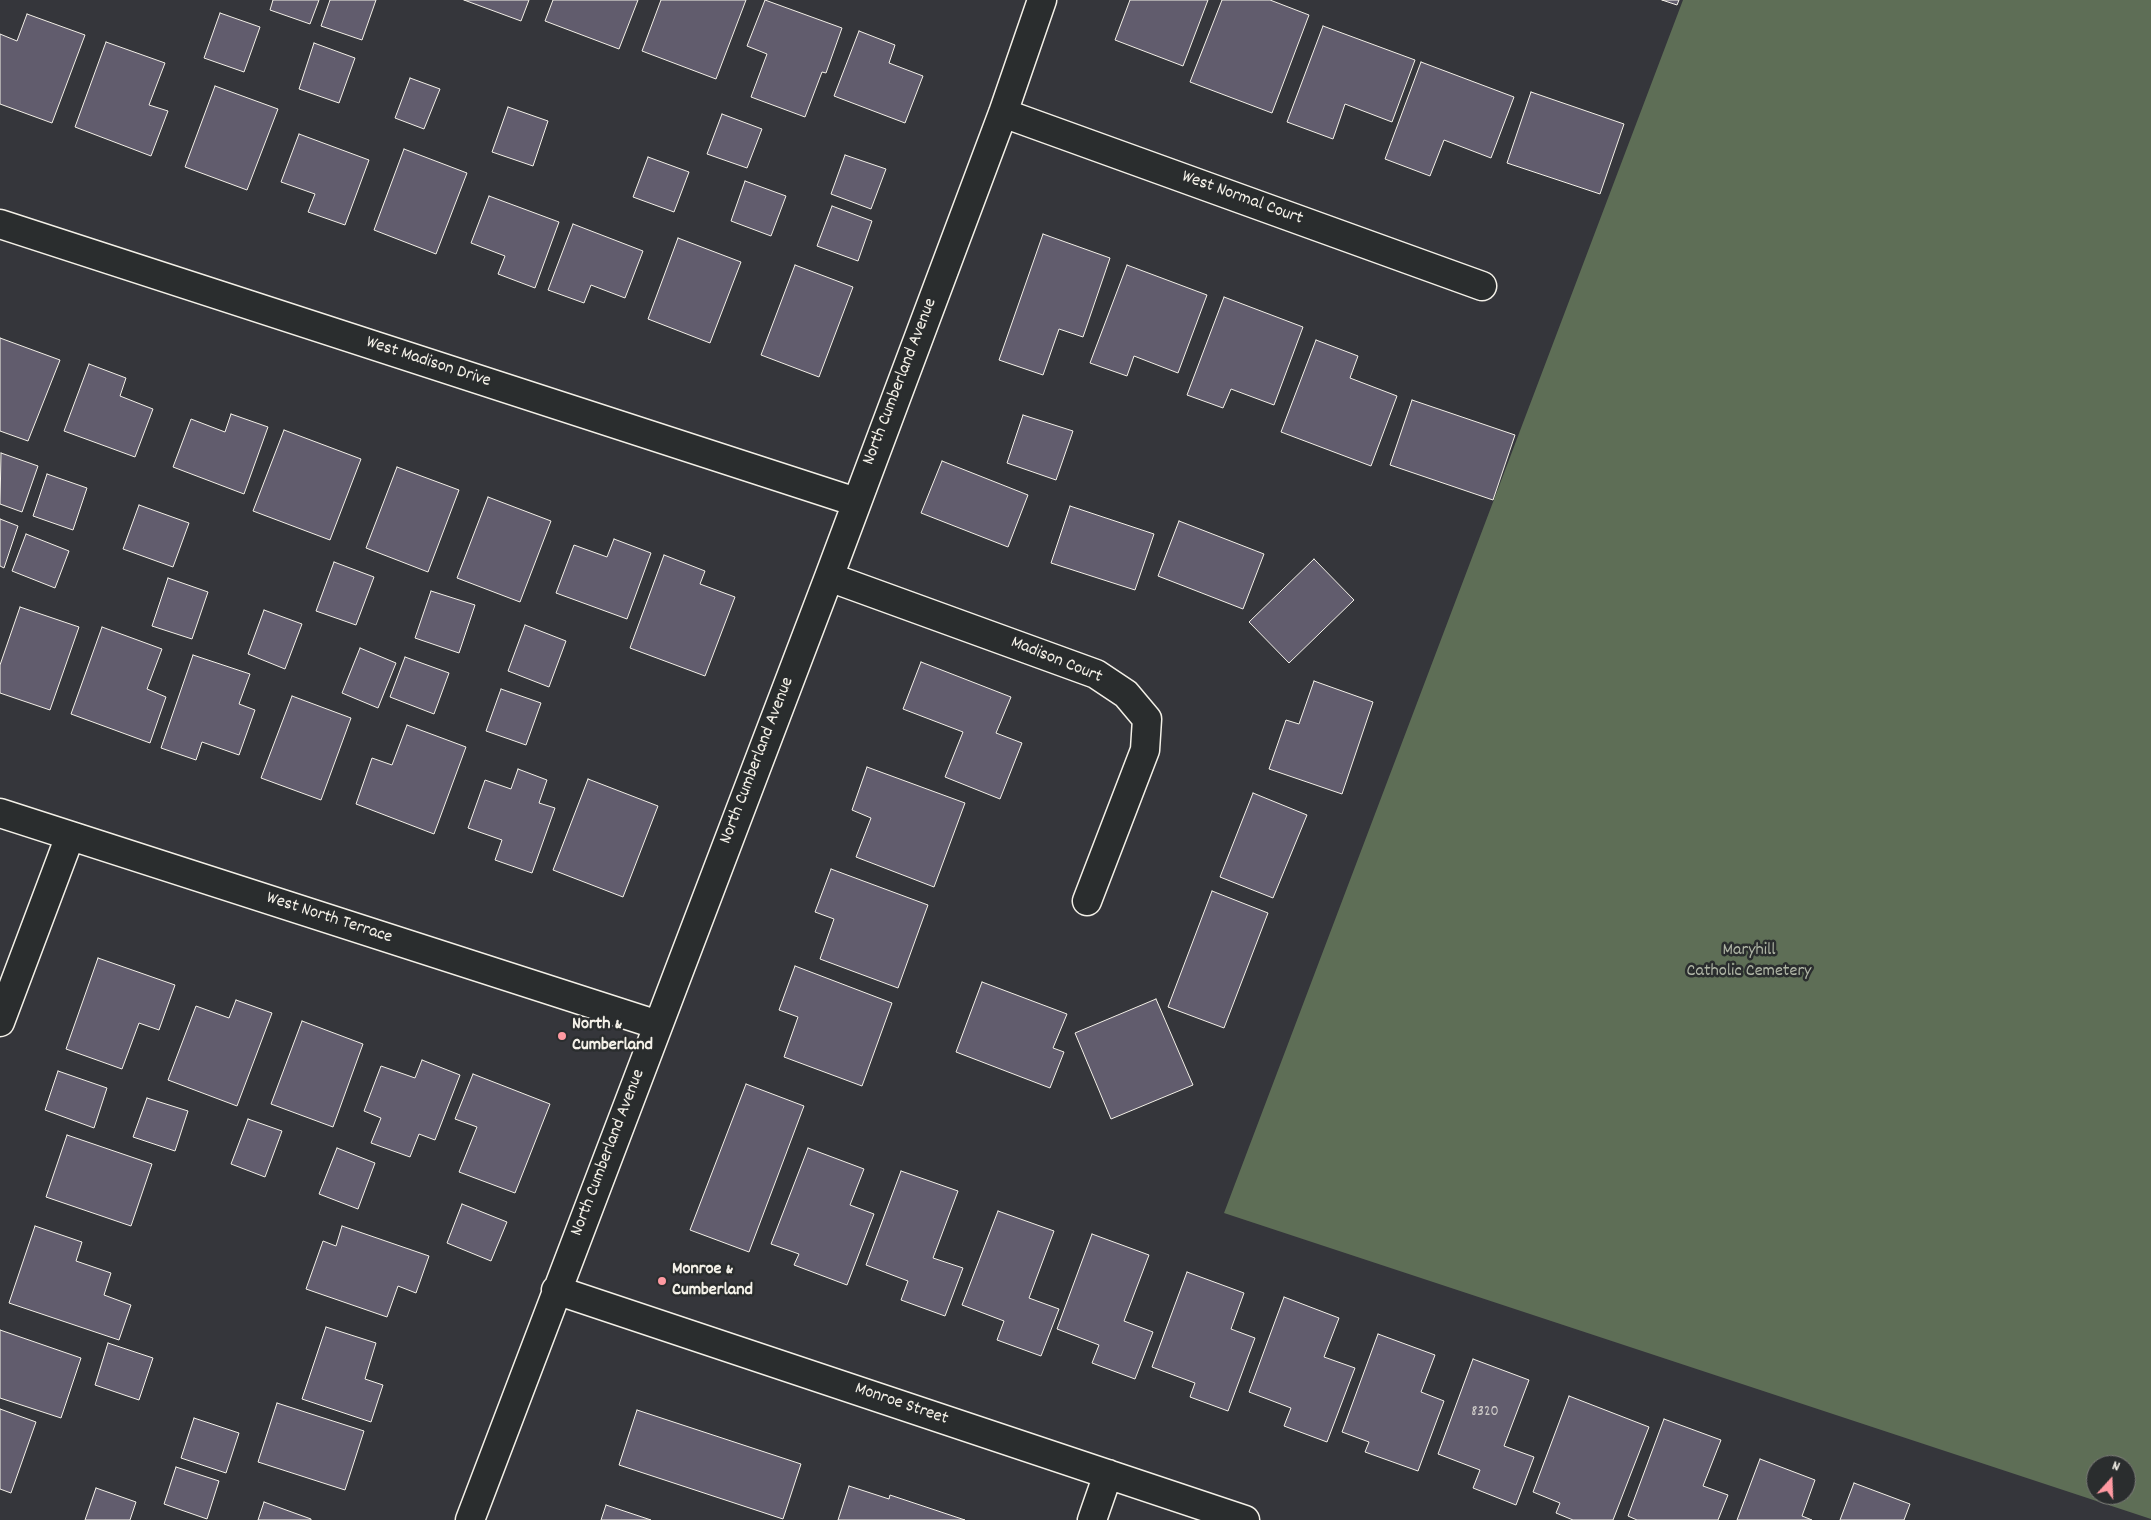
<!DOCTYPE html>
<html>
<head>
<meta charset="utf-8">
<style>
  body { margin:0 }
  #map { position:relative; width:2151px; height:1520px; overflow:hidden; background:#35363b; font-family:Dekko,sans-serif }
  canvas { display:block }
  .north { position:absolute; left:2086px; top:1455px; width:50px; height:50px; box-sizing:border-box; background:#2a2d2e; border:1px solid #7b7b78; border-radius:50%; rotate:20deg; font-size:14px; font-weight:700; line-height:20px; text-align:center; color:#f4f1e8 }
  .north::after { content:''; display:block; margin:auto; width:18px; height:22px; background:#ff9aa2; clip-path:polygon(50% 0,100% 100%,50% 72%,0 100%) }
</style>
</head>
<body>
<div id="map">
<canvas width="2151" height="1520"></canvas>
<div class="north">N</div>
</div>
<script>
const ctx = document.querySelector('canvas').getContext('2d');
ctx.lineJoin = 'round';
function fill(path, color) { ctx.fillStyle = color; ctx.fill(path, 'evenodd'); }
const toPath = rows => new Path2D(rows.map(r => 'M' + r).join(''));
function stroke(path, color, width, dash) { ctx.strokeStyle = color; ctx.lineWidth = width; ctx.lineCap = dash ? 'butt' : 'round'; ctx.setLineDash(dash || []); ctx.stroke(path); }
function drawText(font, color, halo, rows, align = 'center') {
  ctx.font = font + ' Dekko,sans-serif'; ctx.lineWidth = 5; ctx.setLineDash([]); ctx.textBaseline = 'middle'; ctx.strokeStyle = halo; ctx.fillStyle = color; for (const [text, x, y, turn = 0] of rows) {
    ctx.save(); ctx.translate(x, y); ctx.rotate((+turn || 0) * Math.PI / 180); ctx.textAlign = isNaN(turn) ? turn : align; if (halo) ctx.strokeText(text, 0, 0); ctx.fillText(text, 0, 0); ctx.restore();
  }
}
fill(toPath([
  [1683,0,2151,0,2151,1519,1224,1213],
  [2096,1465,2126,1465,2126,1495,2096,1495]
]), '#5e6e56');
const building = toPath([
  [273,0,319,0,310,24,270,10,273,0],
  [330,0,376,0,362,40,321,26,330,0],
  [464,0,529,0,521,21,464,0],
  [553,0,638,0,619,49,545,21,553,0],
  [661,0,746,0,716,79,642,51,661,0],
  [765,0,842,28,826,73,822,72,805,117,751,97,767,54,747,46,765,0],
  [1130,0,1208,0,1183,66,1115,40,1130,0],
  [1222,0,1270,0,1309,15,1272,113,1190,82,1222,0],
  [1662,0,1679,0,1677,5,1662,0],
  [220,13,260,27,244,72,204,58,220,13],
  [27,14,85,35,52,123,0,104,0,34,17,41,27,14],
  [1323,26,1415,60,1392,122,1345,104,1333,139,1287,122,1323,26],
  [859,31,895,45,889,63,923,76,905,123,834,96,859,31],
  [106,42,165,63,149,105,168,111,151,156,75,127,106,42],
  [314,43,355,58,339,103,299,89,314,43],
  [1421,62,1514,97,1491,158,1444,140,1430,176,1385,159,1421,62],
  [410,78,440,89,424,129,395,118,410,78],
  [215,86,278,109,247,190,185,167,215,86],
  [1531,92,1624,124,1600,194,1507,163,1531,92],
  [508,107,548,121,533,166,492,152,508,107],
  [722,114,762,129,747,168,707,154,722,114],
  [299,134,369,160,345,225,308,212,315,194,281,182,299,134],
  [404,149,467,173,436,254,374,230,404,149],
  [845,155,886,169,871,209,831,194,845,155],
  [648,157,689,172,674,212,633,197,648,157],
  [745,181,786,196,771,236,731,221,745,181],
  [489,196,559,222,535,288,498,274,505,256,471,243,489,196],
  [832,206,872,221,858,261,817,246,832,206],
  [573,224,643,251,625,298,591,285,584,303,548,290,573,224],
  [1043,234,1110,258,1083,337,1059,329,1043,375,999,360,1043,234],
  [678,238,741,262,710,343,648,319,678,238],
  [795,265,853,287,819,377,761,355,795,265],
  [1127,265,1207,295,1178,373,1134,356,1127,376,1090,363,1127,265],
  [1224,297,1303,327,1274,405,1231,389,1223,408,1187,395,1224,297],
  [0,338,60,360,28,441,0,431,0,338],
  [1316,340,1358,356,1350,378,1397,396,1371,466,1281,432,1316,340],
  [89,364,126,378,120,396,153,409,135,457,64,431,89,364],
  [1412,400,1515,435,1493,500,1390,465,1412,400],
  [231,414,268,427,244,494,173,467,191,419,225,432,231,414],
  [1023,415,1073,431,1056,480,1007,463,1023,415],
  [284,430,361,459,330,540,253,511,284,430],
  [1,453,38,466,22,512,0,504,1,453],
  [942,461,1028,495,1008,547,921,513,942,461],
  [397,467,459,490,428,572,366,548,397,467],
  [47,474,87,488,73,530,33,516,47,474],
  [488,497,551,521,520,602,457,578,488,497],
  [139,505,189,523,173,567,123,549,139,505],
  [1070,506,1154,534,1135,590,1051,563,1070,506],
  [0,519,18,526,4,568,0,566,0,519],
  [1179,521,1264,554,1243,609,1158,576,1179,521],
  [26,534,69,551,55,588,12,571,26,534],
  [614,539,651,553,627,619,556,593,574,545,607,557,614,539],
  [664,555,705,571,700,584,735,597,705,676,630,648,664,555],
  [1314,559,1354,600,1289,663,1249,622,1314,559],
  [334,562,374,577,356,625,316,611,334,562],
  [168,578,208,592,192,639,152,626,168,578],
  [431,591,475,605,459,653,415,638,431,591],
  [20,607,79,627,50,710,0,693,0,665,20,607],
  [264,610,302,624,285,669,248,654,264,610],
  [525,625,566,641,549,687,508,671,525,625],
  [102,627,162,649,147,689,166,697,150,743,71,714,102,627],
  [360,648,396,663,378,708,342,693,360,648],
  [193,655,250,674,239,704,255,710,239,755,202,742,196,760,161,748,193,655],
  [405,657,449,673,434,714,390,697,405,657],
  [921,662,1011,697,996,733,1022,743,1000,799,945,777,963,732,903,709,921,662],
  [1314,681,1373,702,1342,794,1269,769,1286,720,1299,724,1314,681],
  [501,689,541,703,526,745,486,731,501,689],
  [292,696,351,718,321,800,261,778,292,696],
  [407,725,466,747,434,834,356,804,372,758,392,765,407,725],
  [867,767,965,803,934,887,856,857,871,818,852,810,867,767],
  [518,769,547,780,539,803,555,808,532,873,495,860,502,840,468,828,485,780,511,789,518,769],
  [588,779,658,806,623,897,553,870,588,779],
  [1253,793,1307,815,1273,898,1220,877,1253,793],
  [831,869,928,905,898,988,820,959,834,919,815,912,831,869],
  [1212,891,1268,913,1224,1028,1168,1007,1212,891],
  [98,958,175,985,159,1030,139,1023,122,1069,66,1049,98,958],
  [795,966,892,1003,862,1086,784,1057,798,1017,779,1010,795,966],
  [982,982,1067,1014,1053,1048,1064,1052,1050,1088,956,1052,982,982],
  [1156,999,1193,1085,1111,1119,1075,1033,1156,999],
  [236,1000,272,1013,237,1106,168,1080,196,1006,229,1018,236,1000],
  [302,1021,363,1044,333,1127,271,1104,302,1021],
  [422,1060,460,1075,435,1140,419,1134,410,1157,371,1143,381,1118,364,1111,381,1066,415,1078,422,1060],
  [58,1071,107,1088,94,1128,45,1110,58,1071],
  [473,1074,550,1104,515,1193,459,1172,477,1127,455,1119,473,1074],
  [746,1084,804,1106,749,1252,690,1230,746,1084],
  [147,1098,188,1111,175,1151,133,1137,147,1098],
  [248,1119,282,1131,265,1177,231,1164,248,1119],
  [67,1135,152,1164,131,1226,46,1197,67,1135],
  [337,1148,375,1163,358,1209,319,1194,337,1148],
  [808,1148,864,1169,850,1205,874,1214,847,1285,794,1265,799,1254,771,1244,808,1148],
  [901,1171,958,1191,933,1258,963,1268,945,1316,901,1300,908,1281,866,1265,901,1171],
  [462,1204,507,1222,491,1261,447,1243,462,1204],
  [998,1211,1054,1231,1029,1298,1059,1309,1041,1356,997,1340,1004,1321,962,1305,998,1211],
  [35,1226,82,1242,76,1261,111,1273,104,1295,131,1305,119,1340,9,1303,35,1226],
  [342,1226,429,1256,416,1293,398,1286,387,1317,306,1289,323,1241,336,1246,342,1226],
  [1092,1234,1149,1255,1124,1321,1153,1332,1135,1379,1092,1363,1099,1345,1057,1329,1092,1234],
  [1187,1272,1244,1293,1231,1329,1255,1338,1228,1411,1190,1397,1195,1383,1152,1367,1187,1272],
  [1284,1297,1339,1318,1324,1357,1355,1368,1327,1442,1284,1426,1291,1408,1249,1392,1284,1297],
  [326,1327,376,1343,365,1379,383,1385,371,1422,302,1399,326,1327],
  [0,1330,81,1358,61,1418,0,1398,0,1330],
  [1378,1334,1435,1355,1421,1392,1444,1401,1418,1471,1365,1452,1369,1442,1342,1432,1378,1334],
  [108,1343,153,1358,139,1400,95,1385,108,1343],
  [1473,1359,1529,1380,1504,1446,1534,1457,1516,1505,1473,1488,1480,1470,1438,1454,1473,1359],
  [1569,1396,1649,1427,1613,1520,1573,1520,1556,1513,1560,1503,1533,1492,1569,1396],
  [277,1403,364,1431,345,1490,258,1462,277,1403],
  [0,1409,36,1422,11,1493,0,1489,0,1409],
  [637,1410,801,1464,783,1519,619,1465,637,1410],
  [194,1418,239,1433,226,1473,181,1458,194,1418],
  [1664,1419,1721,1440,1703,1486,1728,1495,1718,1520,1637,1520,1628,1516,1664,1419],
  [1760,1459,1815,1480,1802,1516,1812,1520,1737,1520,1760,1459],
  [176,1467,219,1481,207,1519,164,1504,176,1467],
  [1854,1483,1910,1504,1904,1520,1840,1520,1854,1483],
  [849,1486,889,1499,890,1495,965,1520,838,1520,849,1486],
  [96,1488,136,1502,130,1520,85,1520,96,1488],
  [264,1502,311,1519,311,1520,258,1520,264,1502],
  [606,1505,651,1520,601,1520,606,1505]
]);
fill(building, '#615c6d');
stroke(building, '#f4f1e8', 1);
const minor = toPath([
  [1003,113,1482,286],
  [0,224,856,502],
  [829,577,1096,674,1126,694,1147,719,1145,750,1087,901],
  [0,813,658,1025],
  [0,1022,70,836],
  [556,1290,1245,1520],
  [470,1520,829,577,1003,113,1042,0],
  [1092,1520,1108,1474]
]);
stroke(minor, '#f4f1e8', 31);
stroke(minor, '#2a2d2e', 28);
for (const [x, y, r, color] of [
  [562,1036,5,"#ff9aa2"],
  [662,1281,5,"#ff9aa2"]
]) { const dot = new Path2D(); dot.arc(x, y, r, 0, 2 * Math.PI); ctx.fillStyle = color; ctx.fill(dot); stroke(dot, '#2a2d2e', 2); }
drawText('15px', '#cfccc9', null, [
  ["8320",1485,1413]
]);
drawText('18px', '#f4f1e8', '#2a2d2e', [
  ["West Normal Court",1242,199,20],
  ["West Madison Drive",428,363,18],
  ["North Cumberland Avenue",901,382,-69],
  ["Madison Court",1056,661,22],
  ["North Cumberland Avenue",758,761,-69],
  ["West North Terrace",329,919,18],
  ["North Cumberland Avenue",609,1153,-69],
  ["Monroe Street",901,1405,19]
]);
drawText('18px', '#b0b6a6', '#2a2d2e', [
  ["Maryhill",1749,952],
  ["Catholic Cemetery",1749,973]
]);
drawText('bold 18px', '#f4f1e8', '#2a2d2e', [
  ["North &",572,1026],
  ["Cumberland",572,1047],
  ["Monroe &",672,1271],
  ["Cumberland",672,1292]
], 'left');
</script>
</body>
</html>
